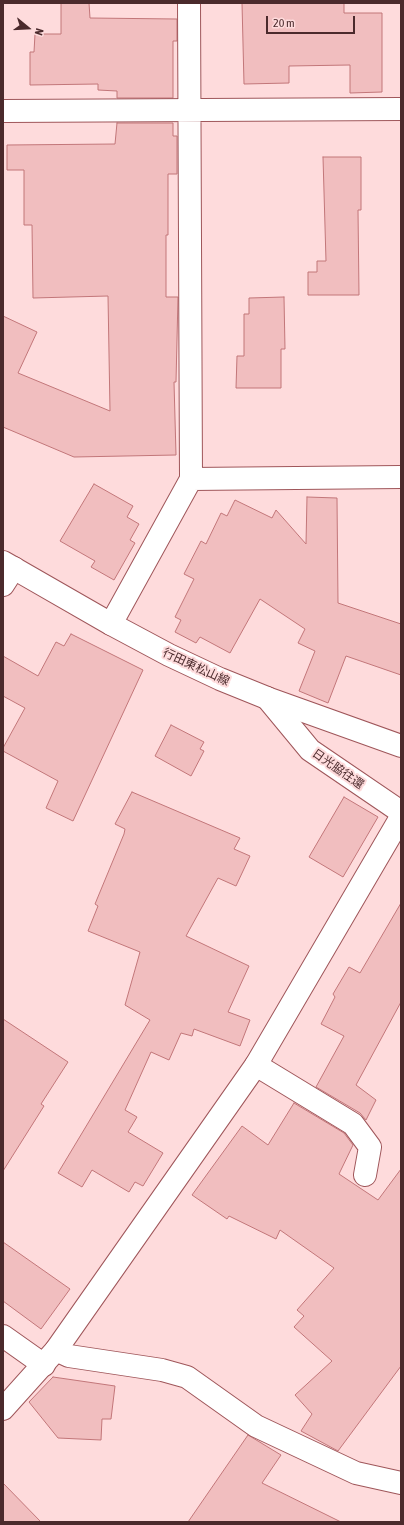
<!DOCTYPE html>
<html>
<head>
<meta charset="utf-8">
<style>
  body { margin:0 }
  #map { position:relative; width:404px; height:1525px; overflow:hidden; background:#fedbdc; font-family:"Asap Condensed",sans-serif }
  canvas { display:block }
  .frame { position:absolute; inset:0; border:4px solid #4b2a2c; pointer-events:none }
  .north { position:absolute; left:8px; top:8px; width:40px; height:40px; -webkit-text-stroke:3px #fedbdc; paint-order:stroke; rotate:108deg; font-size:11px; font-weight:700; line-height:16px; text-align:center; color:#4b2a2c }
  .north::after { content:''; display:block; margin:auto; width:14px; height:18px; background:#4b2a2c; clip-path:polygon(50% 0,100% 100%,50% 72%,0 100%) }
  .scale { position:absolute; left:266px; top:16px; width:89px; height:18px; box-sizing:border-box; border:2px solid #4b2a2c; border-top:0; padding-left:5px; font-size:12px; line-height:14px; white-space:nowrap; color:#4b2a2c; -webkit-text-stroke:3px #fedbdc; paint-order:stroke }
</style>
</head>
<body>
<div id="map">
<canvas width="404" height="1525"></canvas>
<div class="frame"></div>
<div class="north">N</div>
<div class="scale">20 m</div>
</div>
<script>
const ctx = document.querySelector('canvas').getContext('2d');
ctx.lineJoin = 'round';
function fill(path, color) { ctx.fillStyle = color; ctx.fill(path, 'evenodd'); }
const toPath = rows => new Path2D(rows.map(r => 'M' + r).join(''));
function stroke(path, color, width, dash) { ctx.strokeStyle = color; ctx.lineWidth = width; ctx.lineCap = dash ? 'butt' : 'round'; ctx.setLineDash(dash || []); ctx.stroke(path); }
function drawText(font, color, halo, rows, align = 'center') {
  ctx.font = font + ' "Asap Condensed","Noto Sans JP",sans-serif'; ctx.lineWidth = 4; ctx.setLineDash([]); ctx.textBaseline = 'middle'; ctx.strokeStyle = halo; ctx.fillStyle = color; for (const [text, x, y, turn = 0] of rows) {
    ctx.save(); ctx.translate(x, y); ctx.rotate((+turn || 0) * Math.PI / 180); ctx.textAlign = isNaN(turn) ? turn : align; if (halo) ctx.strokeText(text, 0, 0); ctx.fillText(text, 0, 0); ctx.restore();
  }
}
const building = toPath([
  [61,3,89,3,90,18,177,19,177,41,173,41,173,98,117,98,117,91,98,90,98,84,30,85,30,52,34,52,35,34,61,34,61,3],
  [242,3,344,3,344,13,382,13,382,92,350,93,350,65,289,66,289,83,244,84,242,3],
  [117,123,173,123,173,136,177,136,177,174,168,174,168,235,166,235,166,297,178,297,176,382,174,382,176,455,74,457,3,427,3,316,37,332,18,373,110,411,108,296,33,298,32,225,24,225,24,170,7,170,7,145,115,144,117,123],
  [323,157,361,157,361,210,358,210,359,295,308,295,308,272,317,272,317,261,326,261,323,157],
  [284,297,285,349,281,349,281,388,236,388,237,356,244,356,244,314,249,314,249,298,284,297],
  [94,484,133,506,127,517,139,524,130,540,135,543,114,580,91,567,95,561,60,541,94,484],
  [307,497,337,498,338,603,401,624,401,675,346,656,328,703,299,691,315,651,298,643,305,629,260,599,230,653,200,637,196,643,175,632,181,620,175,617,194,579,184,574,201,541,206,544,221,513,227,516,235,500,272,518,276,510,306,544,307,497],
  [71,634,143,670,73,821,46,808,58,781,3,751,3,748,25,708,3,696,3,656,38,676,56,642,64,646,71,634],
  [171,725,204,742,200,749,204,751,191,776,155,756,171,725],
  [132,792,240,838,234,849,250,856,236,886,218,878,186,936,249,966,228,1012,250,1020,240,1046,194,1029,192,1036,181,1033,169,1060,151,1052,125,1110,137,1117,128,1132,163,1153,143,1186,135,1182,129,1192,92,1170,82,1187,58,1173,150,1020,125,1005,140,952,88,931,98,906,95,904,124,834,125,829,115,824,132,792],
  [344,797,378,817,343,877,309,857,344,797],
  [401,903,401,1002,356,1085,376,1100,366,1120,360,1113,316,1087,344,1036,321,1024,335,997,333,994,349,967,360,973,401,903],
  [3,1019,68,1062,41,1104,44,1106,3,1171,3,1019],
  [294,1103,344,1133,353,1145,339,1174,378,1200,401,1169,401,1366,338,1451,301,1431,312,1414,295,1395,332,1361,294,1327,304,1316,297,1310,334,1268,280,1230,276,1239,229,1216,227,1219,192,1195,242,1126,268,1145,294,1103],
  [3,1242,70,1289,41,1329,3,1301,3,1242],
  [53,1377,115,1386,111,1419,102,1419,101,1440,58,1438,29,1402,53,1377],
  [248,1435,281,1455,262,1483,341,1522,188,1522,248,1435],
  [3,1483,41,1522,3,1522,3,1483]
]);
fill(building, '#f1bebf');
stroke(building, '#c27679', 1);
const minor = toPath([
  [3,111,401,109],
  [191,479,401,477],
  [3,585,14,568],
  [111,624,191,479,189,3],
  [267,698,310,750,401,812],
  [256,1065,353,1124,370,1147,365,1175],
  [3,1336,44,1365],
  [56,1350,69,1356,162,1370,187,1377,256,1426,356,1473,401,1483]
]);
const tertiary = toPath([
  [3,1409,56,1350,256,1065,401,817]
]);
const primary = toPath([
  [3,562,111,624,169,655,220,679,267,698,401,746]
]);
stroke(minor, '#9f565a', 24);
stroke(tertiary, '#9f565a', 24);
stroke(primary, '#9f565a', 24);
stroke(minor, '#fff', 22);
stroke(tertiary, '#fff', 22);
stroke(primary, '#fff', 22);
drawText('12px', '#4b2a2c', '#fedbdc', [
  ["行田東松山線",196,667,25],
  ["日光脇往還",338,769,35]
]);
</script>
</body>
</html>
